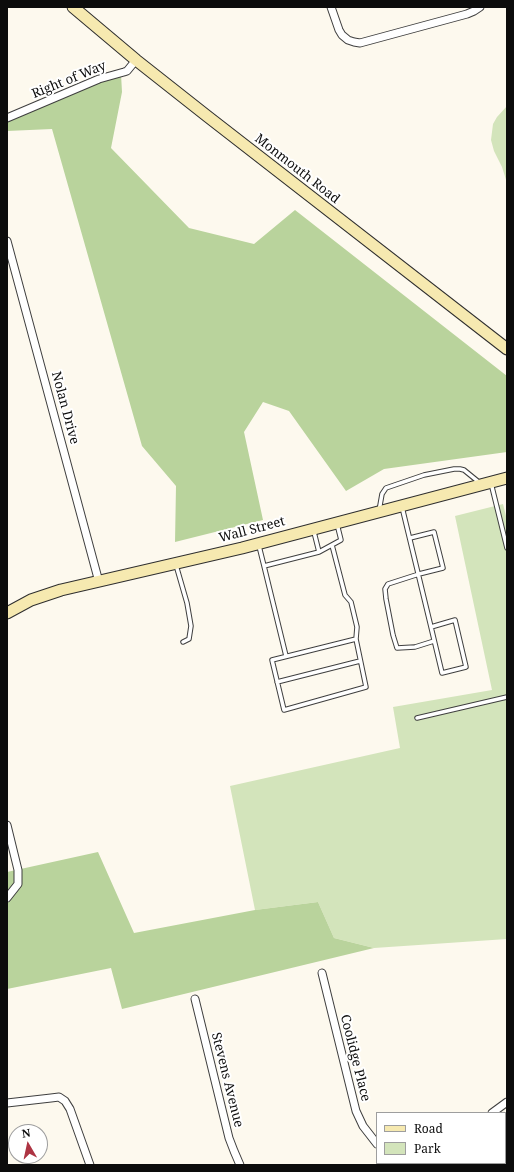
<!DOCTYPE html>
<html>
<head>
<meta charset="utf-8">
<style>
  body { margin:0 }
  #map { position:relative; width:514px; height:1172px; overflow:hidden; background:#fdf9ee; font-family:"Noto Serif",serif }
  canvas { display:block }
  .frame { position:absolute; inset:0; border:8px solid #0c0c0c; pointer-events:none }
  .legend { position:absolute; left:376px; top:1112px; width:130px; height:52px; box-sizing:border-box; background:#fff; border:1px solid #9e9e9e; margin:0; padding:5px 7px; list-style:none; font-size:12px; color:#0c0c0c }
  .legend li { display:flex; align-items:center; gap:8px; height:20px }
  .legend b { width:20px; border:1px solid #9e9e9e }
  .north { position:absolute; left:8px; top:1124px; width:40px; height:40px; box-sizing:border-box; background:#fff; border:1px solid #9e9e9e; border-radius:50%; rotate:351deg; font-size:11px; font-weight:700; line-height:16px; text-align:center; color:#0c0c0c }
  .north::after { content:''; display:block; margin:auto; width:14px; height:18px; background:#ad3443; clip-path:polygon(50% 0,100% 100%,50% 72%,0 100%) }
</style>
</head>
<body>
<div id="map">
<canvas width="514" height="1172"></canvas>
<div class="frame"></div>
<ul class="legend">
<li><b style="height:5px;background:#f6e9b0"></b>Road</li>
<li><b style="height:11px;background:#d3e4bb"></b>Park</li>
</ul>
<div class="north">N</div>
</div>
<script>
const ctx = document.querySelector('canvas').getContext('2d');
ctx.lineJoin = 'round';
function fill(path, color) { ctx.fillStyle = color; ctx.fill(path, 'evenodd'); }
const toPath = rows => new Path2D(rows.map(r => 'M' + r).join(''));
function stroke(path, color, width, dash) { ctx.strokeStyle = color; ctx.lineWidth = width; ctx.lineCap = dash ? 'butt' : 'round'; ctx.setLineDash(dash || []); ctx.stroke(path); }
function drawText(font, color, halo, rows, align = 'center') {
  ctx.font = font + ' "Noto Serif",serif'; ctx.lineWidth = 4; ctx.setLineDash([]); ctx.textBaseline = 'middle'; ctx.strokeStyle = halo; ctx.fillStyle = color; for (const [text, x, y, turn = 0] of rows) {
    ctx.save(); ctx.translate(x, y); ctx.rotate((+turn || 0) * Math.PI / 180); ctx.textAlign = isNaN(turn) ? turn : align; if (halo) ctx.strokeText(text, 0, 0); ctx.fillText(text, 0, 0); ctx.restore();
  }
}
fill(toPath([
  [507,106,507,183,502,167,494,151,491,140,493,124,497,117],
  [503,504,507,520,507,939,374,948,334,938,318,902,255,910,230,786,400,748,393,707,492,690,455,516]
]), '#d3e4bb');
fill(toPath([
  [118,72,121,74,122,92,111,148,189,228,254,244,295,210,507,376,507,452,384,469,346,491,289,411,263,402,244,432,263,520,175,542,176,486,142,446,52,129,7,131,7,121],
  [98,852,134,933,255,910,318,902,334,938,374,948,122,1009,111,968,7,989,7,872]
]), '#b9d39c');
const lane = toPath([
  [491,483,507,548],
  [402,507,431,627,442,673,466,667,455,620,431,627],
  [379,511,382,494,386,488,424,475,454,469,460,469,464,470,480,483],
  [410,538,434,532,443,568,419,574,388,584,385,589,386,599,393,635,397,648,415,647,434,641],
  [332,545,345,595,351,602,357,627,356,639,366,687,284,710,272,660,356,639],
  [259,546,264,566,319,552,314,532],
  [319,552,341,540,337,524],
  [176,565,187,603,191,626,189,639,183,642],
  [264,566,286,656],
  [277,682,360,661],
  [417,718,507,697]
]);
const street = toPath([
  [331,7,339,30,342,35,348,40,354,42,360,43,467,14,474,11,480,7],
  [7,118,99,79,124,72,127,71,136,60],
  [7,241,99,582],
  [7,825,18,870,18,884,7,898],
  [322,973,356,1111,363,1126,377,1144],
  [195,999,229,1138,234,1151,240,1165],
  [7,1103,51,1098,59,1097,65,1101,70,1109,90,1165],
  [492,1113,507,1102],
  [391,1163,392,1165]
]);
const secondary = toPath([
  [73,7,136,60,207,116,507,349],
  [7,613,31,600,61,590,242,548,507,478]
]);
stroke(lane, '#3f3f3f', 5.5);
stroke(street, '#3f3f3f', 9);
stroke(secondary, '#2e2e2e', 13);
stroke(lane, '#fff', 3.5);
stroke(street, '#fff', 7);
stroke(secondary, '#f6e9b0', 11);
drawText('13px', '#0c0c0c', '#fff', [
  ["Right of Way",69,80,-22],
  ["Monmouth Road",297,169,38],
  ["Nolan Drive",65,408,75],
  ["Wall Street",252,530,-15],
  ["Coolidge Place",355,1058,76],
  ["Stevens Avenue",227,1080,76]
]);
</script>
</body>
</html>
